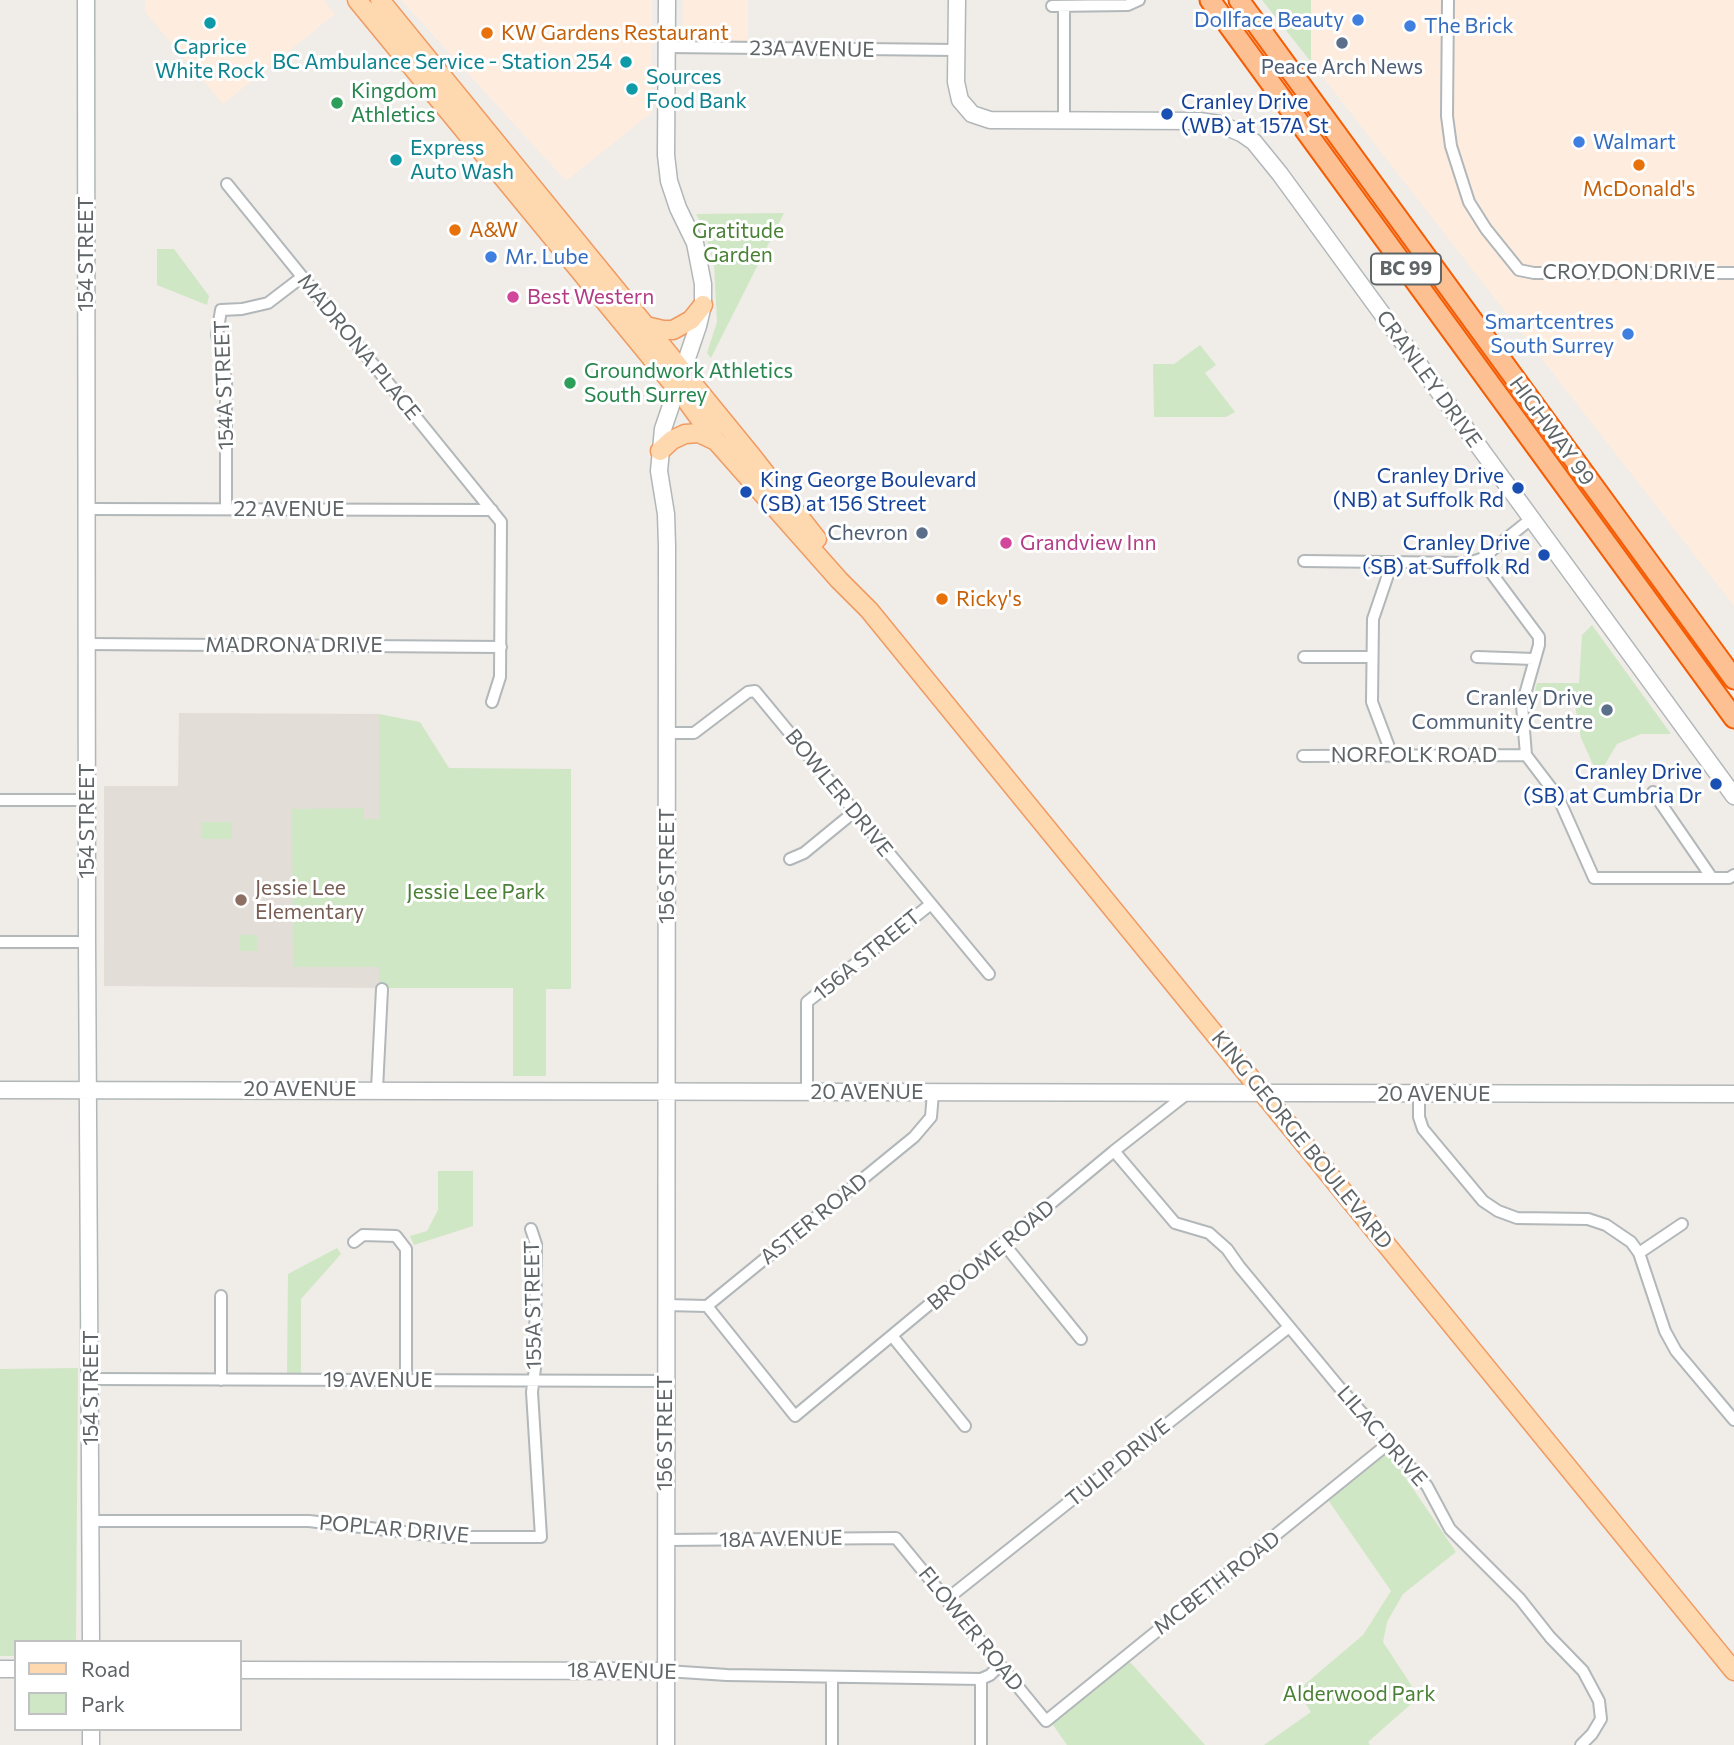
<!DOCTYPE html>
<html>
<head>
<meta charset="utf-8">
<style>
  body { margin:0 }
  #map { position:relative; width:1734px; height:1745px; overflow:hidden; background:#f0ece7; font-family:Commissioner,sans-serif }
  canvas { display:block }
  .legend { position:absolute; left:14px; top:1640px; width:228px; height:91px; box-sizing:border-box; background:#fff; border:2px solid #bfc1c2; margin:0; padding:9px 12px; list-style:none; font-size:21px; color:#5f6567 }
  .legend li { display:flex; align-items:center; gap:14px; height:35px }
  .legend b { width:35px; border:2px solid #bfc1c2 }
</style>
</head>
<body>
<div id="map">
<canvas width="1734" height="1745"></canvas>
<ul class="legend">
<li><b style="height:9px;background:#fed8af"></b>Road</li>
<li><b style="height:19px;background:#d0e7c5"></b>Park</li>
</ul>
</div>
<script>
const ctx = document.querySelector('canvas').getContext('2d');
ctx.lineJoin = 'round';
function fill(path, color) { ctx.fillStyle = color; ctx.fill(path, 'evenodd'); }
const toPath = rows => new Path2D(rows.map(r => 'M' + r).join(''));
function stroke(path, color, width, dash) { ctx.strokeStyle = color; ctx.lineWidth = width; ctx.lineCap = dash ? 'butt' : 'round'; ctx.setLineDash(dash || []); ctx.stroke(path); }
function drawText(font, color, halo, rows, align = 'center') {
  ctx.font = font + ' Commissioner,sans-serif'; ctx.lineWidth = 6; ctx.setLineDash([]); ctx.textBaseline = 'middle'; ctx.strokeStyle = halo; ctx.fillStyle = color; for (const [text, x, y, turn = 0] of rows) {
    ctx.save(); ctx.translate(x, y); ctx.rotate((+turn || 0) * Math.PI / 180); ctx.textAlign = isNaN(turn) ? turn : align; if (halo) ctx.strokeText(text, 0, 0); ctx.fillText(text, 0, 0); ctx.restore();
  }
}
fill(toPath([
  [145,0,324,0,335,14,223,104,145,12],
  [401,0,652,0,651,113,566,181],
  [683,0,748,0,748,45,683,45],
  [1311,0,1734,0,1734,606,1311,62]
]), '#feeddf');
fill(toPath([
  [179,713,379,714,379,988,104,986,104,786,178,786]
]), '#e3ddd8');
fill(toPath([
  [1262,0,1311,0,1311,62],
  [784,213,711,358,707,353,717,322,714,264,704,229,696,214],
  [157,249,174,249,209,296,207,305,157,285],
  [1200,345,1216,365,1205,373,1235,412,1226,417,1154,417,1153,364,1174,364],
  [1592,625,1671,734,1641,734,1617,744,1601,771,1596,771,1581,738,1575,706,1574,691,1535,691,1537,683,1579,683,1582,635],
  [379,714,420,722,449,768,571,769,571,989,546,989,546,1076,513,1076,513,988,379,988,379,967,293,967,292,809,364,808,364,819,379,819],
  [201,822,232,822,232,839,201,839],
  [240,935,257,935,257,951,240,951],
  [438,1171,473,1171,473,1226,414,1245,410,1236,427,1231,438,1210],
  [337,1248,341,1254,301,1299,301,1373,287,1373,288,1274],
  [78,1368,76,1642,16,1642,16,1656,0,1656,0,1369],
  [1388,1452,1456,1552,1403,1594,1387,1622,1383,1642,1419,1697,1368,1742,1370,1745,1264,1745,1311,1712,1297,1691,1363,1635,1391,1591,1328,1500],
  [1130,1662,1205,1745,1067,1745,1051,1722]
]), '#d0e7c5');
const street = toPath([
  [1448,0,1447,116,1451,146,1469,202,1486,229,1519,270,1534,273,1734,273],
  [1052,6,1128,5,1139,0],
  [667,47,957,50],
  [1064,120,1064,6],
  [227,184,501,522,500,677,492,702],
  [87,509,492,510],
  [226,509,226,380,217,335,221,310,242,309,268,303,302,277],
  [1481,559,1539,637,1539,645,1522,705,1526,755,1558,797,1594,878,1729,878,1734,875],
  [1304,561,1468,563,1481,559,1531,519],
  [1392,563,1373,619,1372,702,1392,755],
  [87,644,501,647],
  [1304,657,1372,657],
  [1477,657,1534,659],
  [667,733,694,733,748,692,755,691,989,974],
  [1303,756,1526,755],
  [1653,792,1712,878],
  [0,800,87,800],
  [790,859,804,853,854,812],
  [0,942,87,942],
  [377,1089,382,989],
  [807,1092,807,1002,931,904],
  [1419,1094,1419,1117,1423,1129,1483,1201,1498,1211,1517,1218,1588,1219,1606,1225,1631,1242,1639,1253,1665,1331,1676,1351,1734,1420],
  [1114,1151,1175,1223,1209,1233,1227,1249,1239,1266,1339,1387,1427,1486,1450,1529,1520,1599,1550,1637,1583,1671,1599,1701,1601,1719,1592,1734,1581,1745],
  [354,1242,363,1235,396,1236,406,1249,406,1379],
  [1004,1244,1081,1339],
  [1639,1253,1682,1224],
  [666,1305,707,1306,914,1137,931,1117,933,1093],
  [707,1306,795,1416,1114,1151,1188,1093],
  [893,1337,965,1426],
  [91,1379,665,1381],
  [221,1380,221,1296],
  [91,1521,309,1521,447,1537,541,1537,532,1392,535,1368,536,1244,531,1229],
  [666,1540,896,1538,1046,1721,1389,1443],
  [947,1599,1289,1327],
  [666,1671,727,1675,981,1679,990,1675,1000,1665],
  [981,1679,981,1745],
  [832,1745,832,1677]
]);
const secondary = toPath([
  [86,0,87,942,91,1642],
  [957,0,956,82,960,100,972,114,990,120,1199,121,1219,124,1241,133,1254,142,1280,174,1734,796],
  [0,1090,1734,1094],
  [0,1669,16,1669],
  [240,1670,666,1671],
  [91,1729,91,1745],
  [666,1745,667,546,666,514,659,471,663,429,698,326,703,305,703,284,695,243,678,208,669,181,666,155,667,0]
]);
const primary = toPath([
  [357,0,686,400,716,441,839,580,869,610,1734,1671],
  [380,0,751,455,817,539],
  [646,326,663,330,673,330,691,320,703,305],
  [660,451,672,440,685,434,699,433,716,441]
]);
const highway = toPath([
  [1210,0,1734,718],
  [1239,0,1734,679]
]);
stroke(street, '#b2b7b9', 14);
stroke(secondary, '#b1b7b9', 19);
stroke(primary, '#f09a61', 21);
stroke(highway, '#f55c03', 23);
stroke(street, '#fff', 10);
stroke(secondary, '#fff', 16);
stroke(primary, '#fed8af', 18);
stroke(highway, '#fcc093', 19);
for (const [x, y, r, color] of [
  [1358,20,7,"#3f7fe0"],
  [210,23,7,"#0f9aa8"],
  [1410,26,7,"#3f7fe0"],
  [487,33,7,"#e8710a"],
  [1342,43,7,"#5c6f8a"],
  [626,62,7,"#0f9aa8"],
  [632,89,7,"#0f9aa8"],
  [337,103,7,"#2e9e5b"],
  [1167,114,7,"#1a4fb4"],
  [1579,142,7,"#3f7fe0"],
  [396,160,7,"#0f9aa8"],
  [1639,165,7,"#e8710a"],
  [455,230,7,"#e8710a"],
  [491,257,7,"#3f7fe0"],
  [513,297,7,"#d1479c"],
  [1628,334,7,"#3f7fe0"],
  [570,383,7,"#2e9e5b"],
  [1518,488,7,"#1a4fb4"],
  [746,492,7,"#1a4fb4"],
  [922,533,7,"#5c6f8a"],
  [1006,543,7,"#d1479c"],
  [1544,555,7,"#1a4fb4"],
  [942,599,7,"#e8710a"],
  [1607,710,7,"#5c6f8a"],
  [1716,784,7,"#1a4fb4"],
  [241,900,7,"#8d6e63"]
]) { const dot = new Path2D(); dot.arc(x, y, r, 0, 2 * Math.PI); ctx.fillStyle = color; ctx.fill(dot); stroke(dot, '#fff', 2.5); }
for (const [x, y, w] of [
  [1406,269,70]
]) { const box = new Path2D(); box.roundRect(x - w / 2, y - 15.5, w, 31, 5); ctx.fillStyle = '#fff'; ctx.fill(box); stroke(box, '#5f6567', 2); }
drawText('bold 19px', '#5f6567', null, [
  ["BC 99",1406,269]
]);
drawText('21px', '#366cbe', '#fff', [
  ["Dollface Beauty",1344,20,"right"],
  ["The Brick",1424,26],
  ["Walmart",1593,142],
  ["Mr. Lube",505,257],
  ["Smartcentres",1614,322,"right"],
  ["South Surrey",1614,346,"right"]
], 'left');
drawText('21px', '#c56008', '#fff', [
  ["KW Gardens Restaurant",501,33],
  ["McDonald's",1639,189,"center"],
  ["A&W",469,230],
  ["Ricky's",956,599]
], 'left');
drawText('21px', '#0d838f', '#fff', [
  ["Caprice",210,47,"center"],
  ["White Rock",210,71,"center"],
  ["BC Ambulance Service - Station 254",612,62,"right"],
  ["Sources",646,77],
  ["Food Bank",646,101],
  ["Express",410,148],
  ["Auto Wash",410,172]
], 'left');
drawText('21px', '#5f6567', '#fff', [
  ["23A AVENUE",812,49,1],
  ["154 STREET",86,254,-90],
  ["CROYDON DRIVE",1629,272],
  ["MADRONA PLACE",359,347,51],
  ["CRANLEY DRIVE",1429,379,54],
  ["154A STREET",224,385,-92],
  ["HIGHWAY 99",1552,431,54],
  ["22 AVENUE",289,509],
  ["MADRONA DRIVE",294,645],
  ["NORFOLK ROAD",1414,755],
  ["BOWLER DRIVE",839,793,51],
  ["154 STREET",87,821,-90],
  ["156 STREET",667,866,-90],
  ["156A STREET",867,955,-39],
  ["20 AVENUE",300,1089],
  ["20 AVENUE",867,1092],
  ["20 AVENUE",1434,1094],
  ["KING GEORGE BOULEVARD",1302,1140,51],
  ["ASTER ROAD",814,1219,-39],
  ["BROOME ROAD",991,1255,-40],
  ["155A STREET",533,1305,-91],
  ["19 AVENUE",378,1380],
  ["154 STREET",91,1388,-90],
  ["156 STREET",665,1433,-90],
  ["LILAC DRIVE",1382,1436,49],
  ["TULIP DRIVE",1118,1463,-39],
  ["POPLAR DRIVE",394,1529,5],
  ["18A AVENUE",781,1539,-1],
  ["MCBETH ROAD",1217,1583,-38],
  ["FLOWER ROAD",971,1629,51],
  ["18 AVENUE",622,1671,1]
]);
drawText('21px', '#4e5e75', '#fff', [
  ["Peace Arch News",1342,67,"center"],
  ["Chevron",908,533],
  ["Cranley Drive",1593,698],
  ["Community Centre",1593,722]
], 'right');
drawText('21px', '#27864d', '#fff', [
  ["Kingdom",351,91],
  ["Athletics",351,115],
  ["Groundwork Athletics",584,371],
  ["South Surrey",584,395]
], 'left');
drawText('21px', '#164399', '#fff', [
  ["Cranley Drive",1181,102,"left"],
  ["(WB) at 157A St",1181,126,"left"],
  ["Cranley Drive",1504,476],
  ["(NB) at Suffolk Rd",1504,500],
  ["King George Boulevard",760,480,"left"],
  ["(SB) at 156 Street",760,504,"left"],
  ["Cranley Drive",1530,543],
  ["(SB) at Suffolk Rd",1530,567],
  ["Cranley Drive",1702,772],
  ["(SB) at Cumbria Dr",1702,796]
], 'right');
drawText('21px', '#4a8035', '#fff', [
  ["Gratitude",738,231],
  ["Garden",738,255],
  ["Jessie Lee Park",476,892],
  ["Alderwood Park",1359,1694]
]);
drawText('21px', '#b23c85', '#fff', [
  ["Best Western",527,297],
  ["Grandview Inn",1020,543]
], 'left');
drawText('21px', '#785e54', '#fff', [
  ["Jessie Lee",255,888],
  ["Elementary",255,912]
], 'left');
</script>
</body>
</html>
